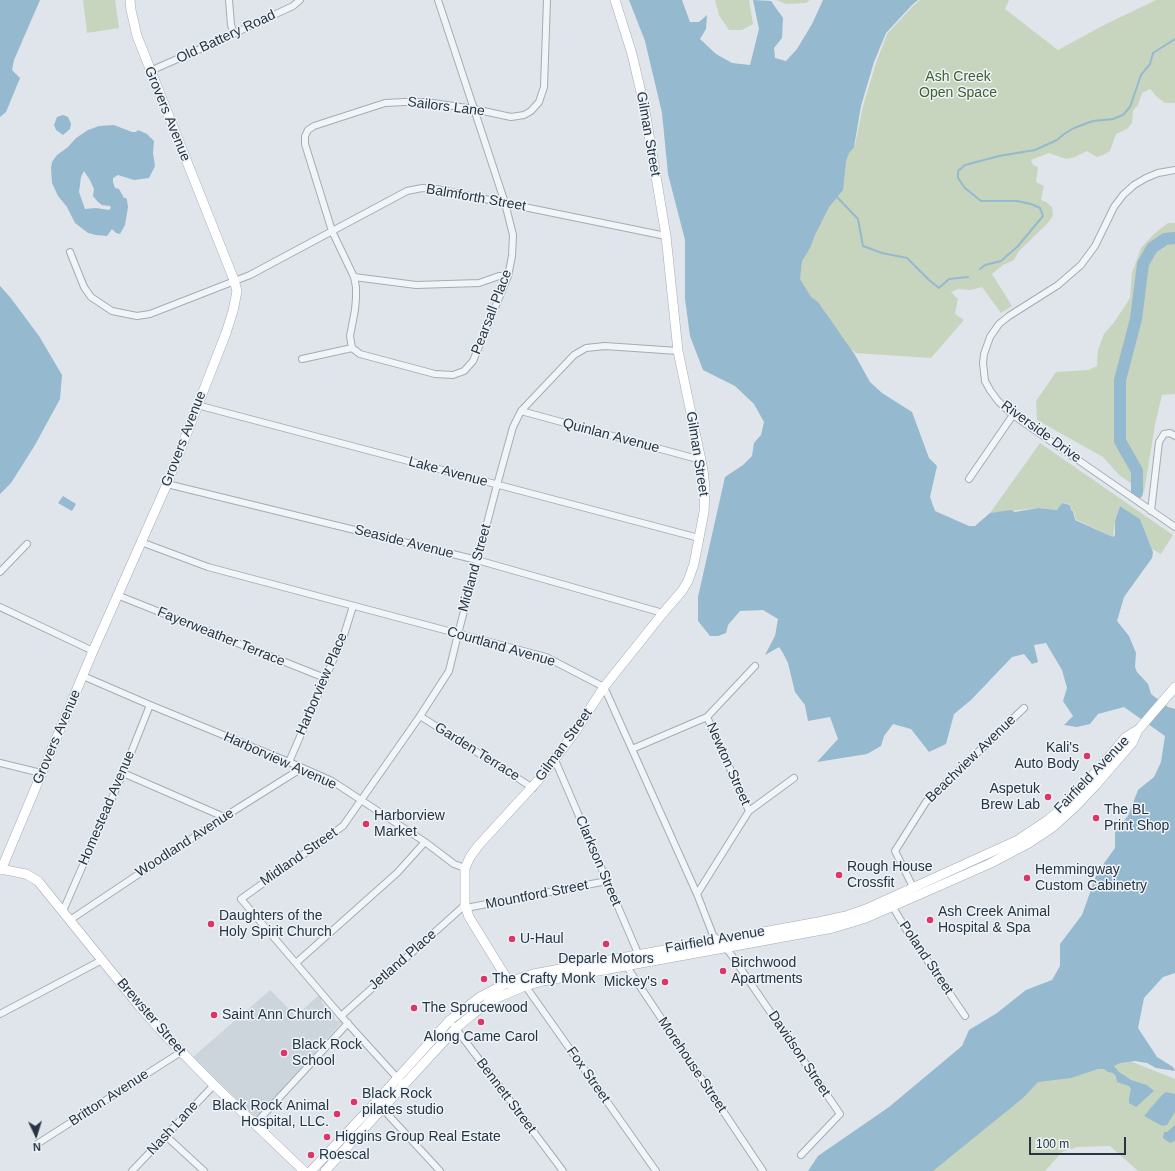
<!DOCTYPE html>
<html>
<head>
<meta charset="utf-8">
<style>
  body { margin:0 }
  #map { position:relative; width:1175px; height:1171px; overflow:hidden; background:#dfe5ea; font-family:Helvetica,sans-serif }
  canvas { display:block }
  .north { position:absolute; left:16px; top:1115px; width:40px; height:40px; -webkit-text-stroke:3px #eef3f7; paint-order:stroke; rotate:176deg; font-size:11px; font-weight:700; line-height:16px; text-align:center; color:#263443 }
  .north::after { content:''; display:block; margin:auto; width:14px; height:18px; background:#263443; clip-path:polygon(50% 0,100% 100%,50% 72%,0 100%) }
  .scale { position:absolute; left:1029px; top:1137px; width:97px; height:18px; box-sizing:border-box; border:2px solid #263443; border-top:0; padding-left:5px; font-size:12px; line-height:14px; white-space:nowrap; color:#263443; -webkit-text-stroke:3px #eef3f7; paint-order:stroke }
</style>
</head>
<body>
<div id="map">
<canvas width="1175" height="1171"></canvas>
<div class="north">N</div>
<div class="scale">100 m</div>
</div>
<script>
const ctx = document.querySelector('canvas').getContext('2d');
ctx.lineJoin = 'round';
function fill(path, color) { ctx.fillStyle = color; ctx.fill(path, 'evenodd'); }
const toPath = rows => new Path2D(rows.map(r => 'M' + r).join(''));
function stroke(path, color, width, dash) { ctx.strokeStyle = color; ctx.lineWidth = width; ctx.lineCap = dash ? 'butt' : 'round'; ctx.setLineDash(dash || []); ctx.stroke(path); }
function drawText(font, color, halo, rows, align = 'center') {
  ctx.font = font + ' Helvetica,sans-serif'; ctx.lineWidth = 3; ctx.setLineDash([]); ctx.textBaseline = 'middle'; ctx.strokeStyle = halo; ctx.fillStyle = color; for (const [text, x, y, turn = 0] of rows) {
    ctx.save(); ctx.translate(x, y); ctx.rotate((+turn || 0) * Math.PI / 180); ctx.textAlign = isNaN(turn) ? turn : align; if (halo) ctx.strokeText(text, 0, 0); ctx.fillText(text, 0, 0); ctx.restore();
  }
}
fill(toPath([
  [270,990,296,1016,319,995,321,997,322,1003,334,1016,334,1019,337,1021,341,1021,342,1022,257,1117,255,1117,193,1057]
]), '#ccd4dc');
fill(toPath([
  [83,0,115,0,119,28,87,33],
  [715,0,749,0,753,24,742,30,729,30,719,15],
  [776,0,810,0,806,3,786,4],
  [920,0,1009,0,1005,9,1058,50,1102,26,1156,0,1175,0,1175,103,1165,103,1157,97,1150,89,1142,93,1138,105,1133,111,1132,123,1127,129,1116,134,1110,151,1103,155,1097,157,1087,151,1075,157,1066,159,1049,153,1031,160,1033,165,1038,167,1036,182,1044,186,1041,200,1046,202,1052,207,1053,216,1047,224,1019,251,1014,260,1003,265,992,274,1012,306,1001,313,982,287,970,290,958,289,951,292,958,299,955,314,964,320,931,358,855,353,854,351,846,352,796,278,798,262,851,145,855,145,863,106,876,63,887,34,913,6],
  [1168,223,1175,223,1175,394,1162,395,1155,425,1144,492,1119,475,1103,457,1037,420,1036,401,1056,372,1088,370,1097,366,1098,350,1104,334,1115,321,1130,298,1132,273,1141,248,1154,234],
  [1040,443,1173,535,1161,554,1152,549,1140,519,1120,506,1115,521,1113,537,1075,519,1074,511,1071,509,1070,504,1062,503,1058,510,1038,508,990,513],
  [1105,1051,1175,1079,1175,1171,1138,1171,1110,1146,1077,1147,1062,1152,1045,1171,879,1171,1024,1072]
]), '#c7d5bf');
fill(toPath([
  [0,0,40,0,14,60,12,70,20,78,6,112,0,117],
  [629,0,682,0,690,22,699,22,707,15,706,29,700,39,716,54,732,63,750,65,759,29,753,0,771,1,783,18,782,38,774,48,775,58,786,61,797,49,812,24,823,0,918,0,912,5,886,33,874,62,861,106,854,147,849,153,846,161,843,190,829,207,815,235,810,248,802,261,800,279,811,297,818,302,855,355,870,382,882,393,912,412,929,458,937,466,930,497,935,511,969,526,975,526,990,513,1011,510,1015,512,1038,508,1057,510,1062,503,1070,505,1071,510,1073,511,1075,520,1113,537,1115,535,1115,521,1120,506,1140,519,1153,552,1152,558,1124,597,1117,621,1129,636,1136,653,1135,667,1137,672,1148,684,1151,694,1168,707,1175,709,1175,973,1163,977,1144,998,1138,1028,1157,1057,1173,1067,1175,1071,1156,1068,1147,1063,1135,1061,1120,1063,1114,1066,1119,1072,1131,1080,1147,1085,1154,1091,1136,1107,1129,1103,1129,1098,1131,1089,1129,1086,1117,1082,1116,1076,1113,1073,1108,1072,1104,1069,1098,1069,1071,1078,1038,1082,1023,1098,933,1171,808,1171,818,1156,889,1107,962,1046,969,1030,997,1013,1026,990,1052,980,1060,966,1060,944,1082,915,1097,873,1115,848,1115,831,1128,816,1138,790,1154,777,1161,762,1165,736,1124,707,1098,714,1090,724,1077,727,1064,725,1073,716,1063,701,1067,688,1062,670,1046,643,1034,645,1038,662,1032,664,1024,654,1012,657,971,700,954,714,946,744,929,752,911,729,893,724,884,736,881,746,867,754,817,762,838,739,830,717,808,721,805,705,795,692,788,663,783,653,779,647,765,655,775,636,778,619,763,610,740,611,728,625,726,633,718,636,710,636,698,621,698,597,725,477,743,465,752,456,754,443,761,435,764,422,754,404,735,386,703,370,690,336,685,299,685,240,668,174,662,113,645,41],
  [63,115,68,117,71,124,70,129,63,135,56,130,54,125,57,117],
  [114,125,132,132,136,132,138,130,147,134,154,141,153,153,155,166,149,178,134,180,118,175,113,178,113,182,115,188,119,189,124,198,126,198,127,200,128,207,125,225,120,234,116,233,112,229,107,236,96,235,88,233,75,223,67,207,58,196,52,183,51,168,52,162,57,155,68,147,76,138,88,130,99,126],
  [84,171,90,180,94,189,93,196,98,202,102,205,110,206,111,208,109,210,96,208,85,209,79,192,81,177],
  [0,286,10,297,39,336,62,375,60,399,35,445,11,483,0,494],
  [63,496,76,504,72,511,58,503],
  [1166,1092,1175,1094,1175,1112,1167,1125,1162,1126,1144,1116,1162,1095],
  [1175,1125,1175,1141,1170,1143,1163,1138,1164,1132,1167,1132]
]), '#95b9ce');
stroke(toPath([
  [836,196,858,219,863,246,882,253,907,258,929,280,939,288,949,279,968,277],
  [980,269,985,265,1001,261,1018,246,1043,216,1040,208,1031,204,1017,201,981,201,965,188,958,178,958,171,965,165,999,156,1035,150,1057,140,1064,134,1074,128,1093,121,1113,119,1123,115,1130,107,1141,75,1150,64,1153,53,1175,39]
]), '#95b9ce', 2);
stroke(toPath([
  [1137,493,1137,471,1120,441,1120,380,1136,319,1143,264,1152,248,1165,239,1175,238]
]), '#95b9ce', 12);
const street = toPath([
  [229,0,231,25,234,34],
  [438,0,474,109,505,203,513,235,512,256,508,276,473,361,464,371,453,375,435,374,360,354,352,348,350,336,355,310,356,298,356,287,354,277,332,231,305,144,305,136,308,130,314,126,385,103,405,102,426,102,474,109,511,117,524,115,531,111,539,102,544,87,547,0],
  [150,71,216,42,293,6,300,0],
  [1175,170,1158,173,1146,178,1134,185,1123,195,1114,207,1095,246,1081,265,1058,285,1009,316,999,324,990,337,984,354,983,363,985,381,990,390,998,401,1013,415,1175,527],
  [70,252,84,287,91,297,112,311,137,316,150,314,250,275,407,191,422,188,436,189,666,236],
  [354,277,416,285,479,283,499,276,508,276],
  [302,359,352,348],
  [197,405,699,538],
  [521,411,701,460],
  [969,479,1013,415],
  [167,484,477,560,663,613],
  [1151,511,1159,442,1164,434,1170,433,1175,436],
  [141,542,208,567,546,657,604,687,697,894,713,935,730,953,840,1114,801,1155],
  [0,572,27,544],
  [117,595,325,678],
  [0,607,93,651],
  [83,676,150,705,289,762,332,781,425,842,454,864,465,868],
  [420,716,533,788],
  [707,717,749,811],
  [632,749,707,717,755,666],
  [555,760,640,958],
  [289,762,344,635,353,606],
  [0,763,41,773],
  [123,773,224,817],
  [914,889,895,851,926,802,1024,708],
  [697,894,749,811,794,778],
  [891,904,906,929,965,1016],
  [466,908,607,881],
  [63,911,123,773,150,705],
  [70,920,224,817,302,768],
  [296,963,397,873,425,842],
  [625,964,763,1171],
  [524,984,656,1171],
  [0,1014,102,960],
  [341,1016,465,905],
  [454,1026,563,1171],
  [400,1081,341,1016,241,899,343,826,420,716,449,671,458,634,497,485,513,427,521,411,574,355,586,348,605,346,678,351],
  [380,1106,440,1171],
  [255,1124,348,1023],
  [166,1136,204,1171],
  [37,1144,181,1052],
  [132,1171,214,1085]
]);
const secondary = toPath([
  [0,869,26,874,38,881,140,1007,164,1034,214,1085,304,1171],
  [1,870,93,651,167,484,226,333,233,311,237,291,234,280,137,36,131,10,130,0],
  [515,989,509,982,469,917,465,905,465,868,470,857,478,846,542,776,575,732,604,687,663,613,682,591,688,581,694,564,704,512,705,488,703,470,678,351,666,236,644,105,632,54,615,0],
  [311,1171,376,1102,450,1020,480,997,509,982,533,974,818,922,846,916,866,909,1018,840,1048,820,1068,803,1084,786,1126,737,1139,729,1175,687],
  [325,1171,456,1028,473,1014,492,1000,525,986,543,981,833,928,866,918,989,864,1029,843,1053,827,1075,807,1095,786,1132,743,1138,730]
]);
stroke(street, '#a4acb5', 8);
stroke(secondary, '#a4acb5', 10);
stroke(street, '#f2f5f8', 6);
stroke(secondary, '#fff', 9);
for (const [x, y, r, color] of [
  [1087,756,4,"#dd3567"],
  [1048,797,4,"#dd3567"],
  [1096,818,4,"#dd3567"],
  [366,824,4,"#dd3567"],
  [839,875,4,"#dd3567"],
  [1027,878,4,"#dd3567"],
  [930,920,4,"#dd3567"],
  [211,924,4,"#dd3567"],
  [512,939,4,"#dd3567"],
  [606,944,4,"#dd3567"],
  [723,971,4,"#dd3567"],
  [484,979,4,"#dd3567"],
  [665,982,4,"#dd3567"],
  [414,1008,4,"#dd3567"],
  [214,1015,4,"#dd3567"],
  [481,1022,4,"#dd3567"],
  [284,1053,4,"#dd3567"],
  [354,1102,4,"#dd3567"],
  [337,1114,4,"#dd3567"],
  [327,1137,4,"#dd3567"],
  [311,1155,4,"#dd3567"]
]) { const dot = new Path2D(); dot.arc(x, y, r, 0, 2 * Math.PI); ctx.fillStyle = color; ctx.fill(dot); stroke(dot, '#eef3f7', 1.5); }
drawText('14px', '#263443', '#eef3f7', [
  ["Old Battery Road",226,37,-25],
  ["Sailors Lane",446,107,7],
  ["Grovers Avenue",167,114,68],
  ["Gilman Street",648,134,80],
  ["Balmforth Street",476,198,10],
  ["Pearsall Place",492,312,-69],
  ["Riverside Drive",1041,432,36],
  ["Quinlan Avenue",611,436,15],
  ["Grovers Avenue",184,439,-69],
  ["Gilman Street",697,454,81],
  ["Lake Avenue",448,472,15],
  ["Seaside Avenue",404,542,14],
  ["Midland Street",475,568,-75],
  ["Fayerweather Terrace",221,637,22],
  ["Courtland Avenue",501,647,16],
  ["Harborview Place",322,684,-67],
  ["Grovers Avenue",57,737,-67],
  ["Gilman Street",564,745,-54],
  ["Garden Terrace",477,752,32],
  ["Beachview Avenue",971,759,-44],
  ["Harborview Avenue",280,761,24],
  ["Newton Street",728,764,66],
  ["Fairfield Avenue",1092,775,-46],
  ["Homestead Avenue",107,808,-67],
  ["Woodland Avenue",185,843,-33],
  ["Midland Street",299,857,-35],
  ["Clarkson Street",598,861,67],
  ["Mountford Street",537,895,-11],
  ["Fairfield Avenue",715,940,-10],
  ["Poland Street",926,958,56],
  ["Jetland Place",403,960,-41],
  ["Brewster Street",151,1017,49],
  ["Davidson Street",799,1054,56],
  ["Morehouse Street",692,1065,56],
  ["Fox Street",588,1075,55],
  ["Bennett Street",506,1096,53],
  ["Britton Avenue",109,1098,-33],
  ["Nash Lane",173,1128,-47]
]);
drawText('14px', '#416031', '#eef3f7', [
  ["Ash Creek",958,77],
  ["Open Space",958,93]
]);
drawText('14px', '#263443', '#eef3f7', [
  ["Kali's",1079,748,"right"],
  ["Auto Body",1079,764,"right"],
  ["Aspetuk",1040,789,"right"],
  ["Brew Lab",1040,805,"right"],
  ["The BL",1104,810],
  ["Print Shop",1104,826],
  ["Harborview",374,816],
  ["Market",374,832],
  ["Rough House",847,867],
  ["Crossfit",847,883],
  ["Hemmingway",1035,870],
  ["Custom Cabinetry",1035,886],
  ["Ash Creek Animal",938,912],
  ["Hospital & Spa",938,928],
  ["Daughters of the",219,916],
  ["Holy Spirit Church",219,932],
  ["U-Haul",520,939],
  ["Deparle Motors",606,959,"center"],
  ["Birchwood",731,963],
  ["Apartments",731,979],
  ["The Crafty Monk",492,979],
  ["Mickey's",657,982,"right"],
  ["The Sprucewood",422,1008],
  ["Saint Ann Church",222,1015],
  ["Along Came Carol",481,1037,"center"],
  ["Black Rock",292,1045],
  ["School",292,1061],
  ["Black Rock",362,1094],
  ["pilates studio",362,1110],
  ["Black Rock Animal",329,1106,"right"],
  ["Hospital, LLC.",329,1122,"right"],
  ["Higgins Group Real Estate",335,1137],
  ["Roescal",319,1155]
], 'left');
</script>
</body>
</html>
